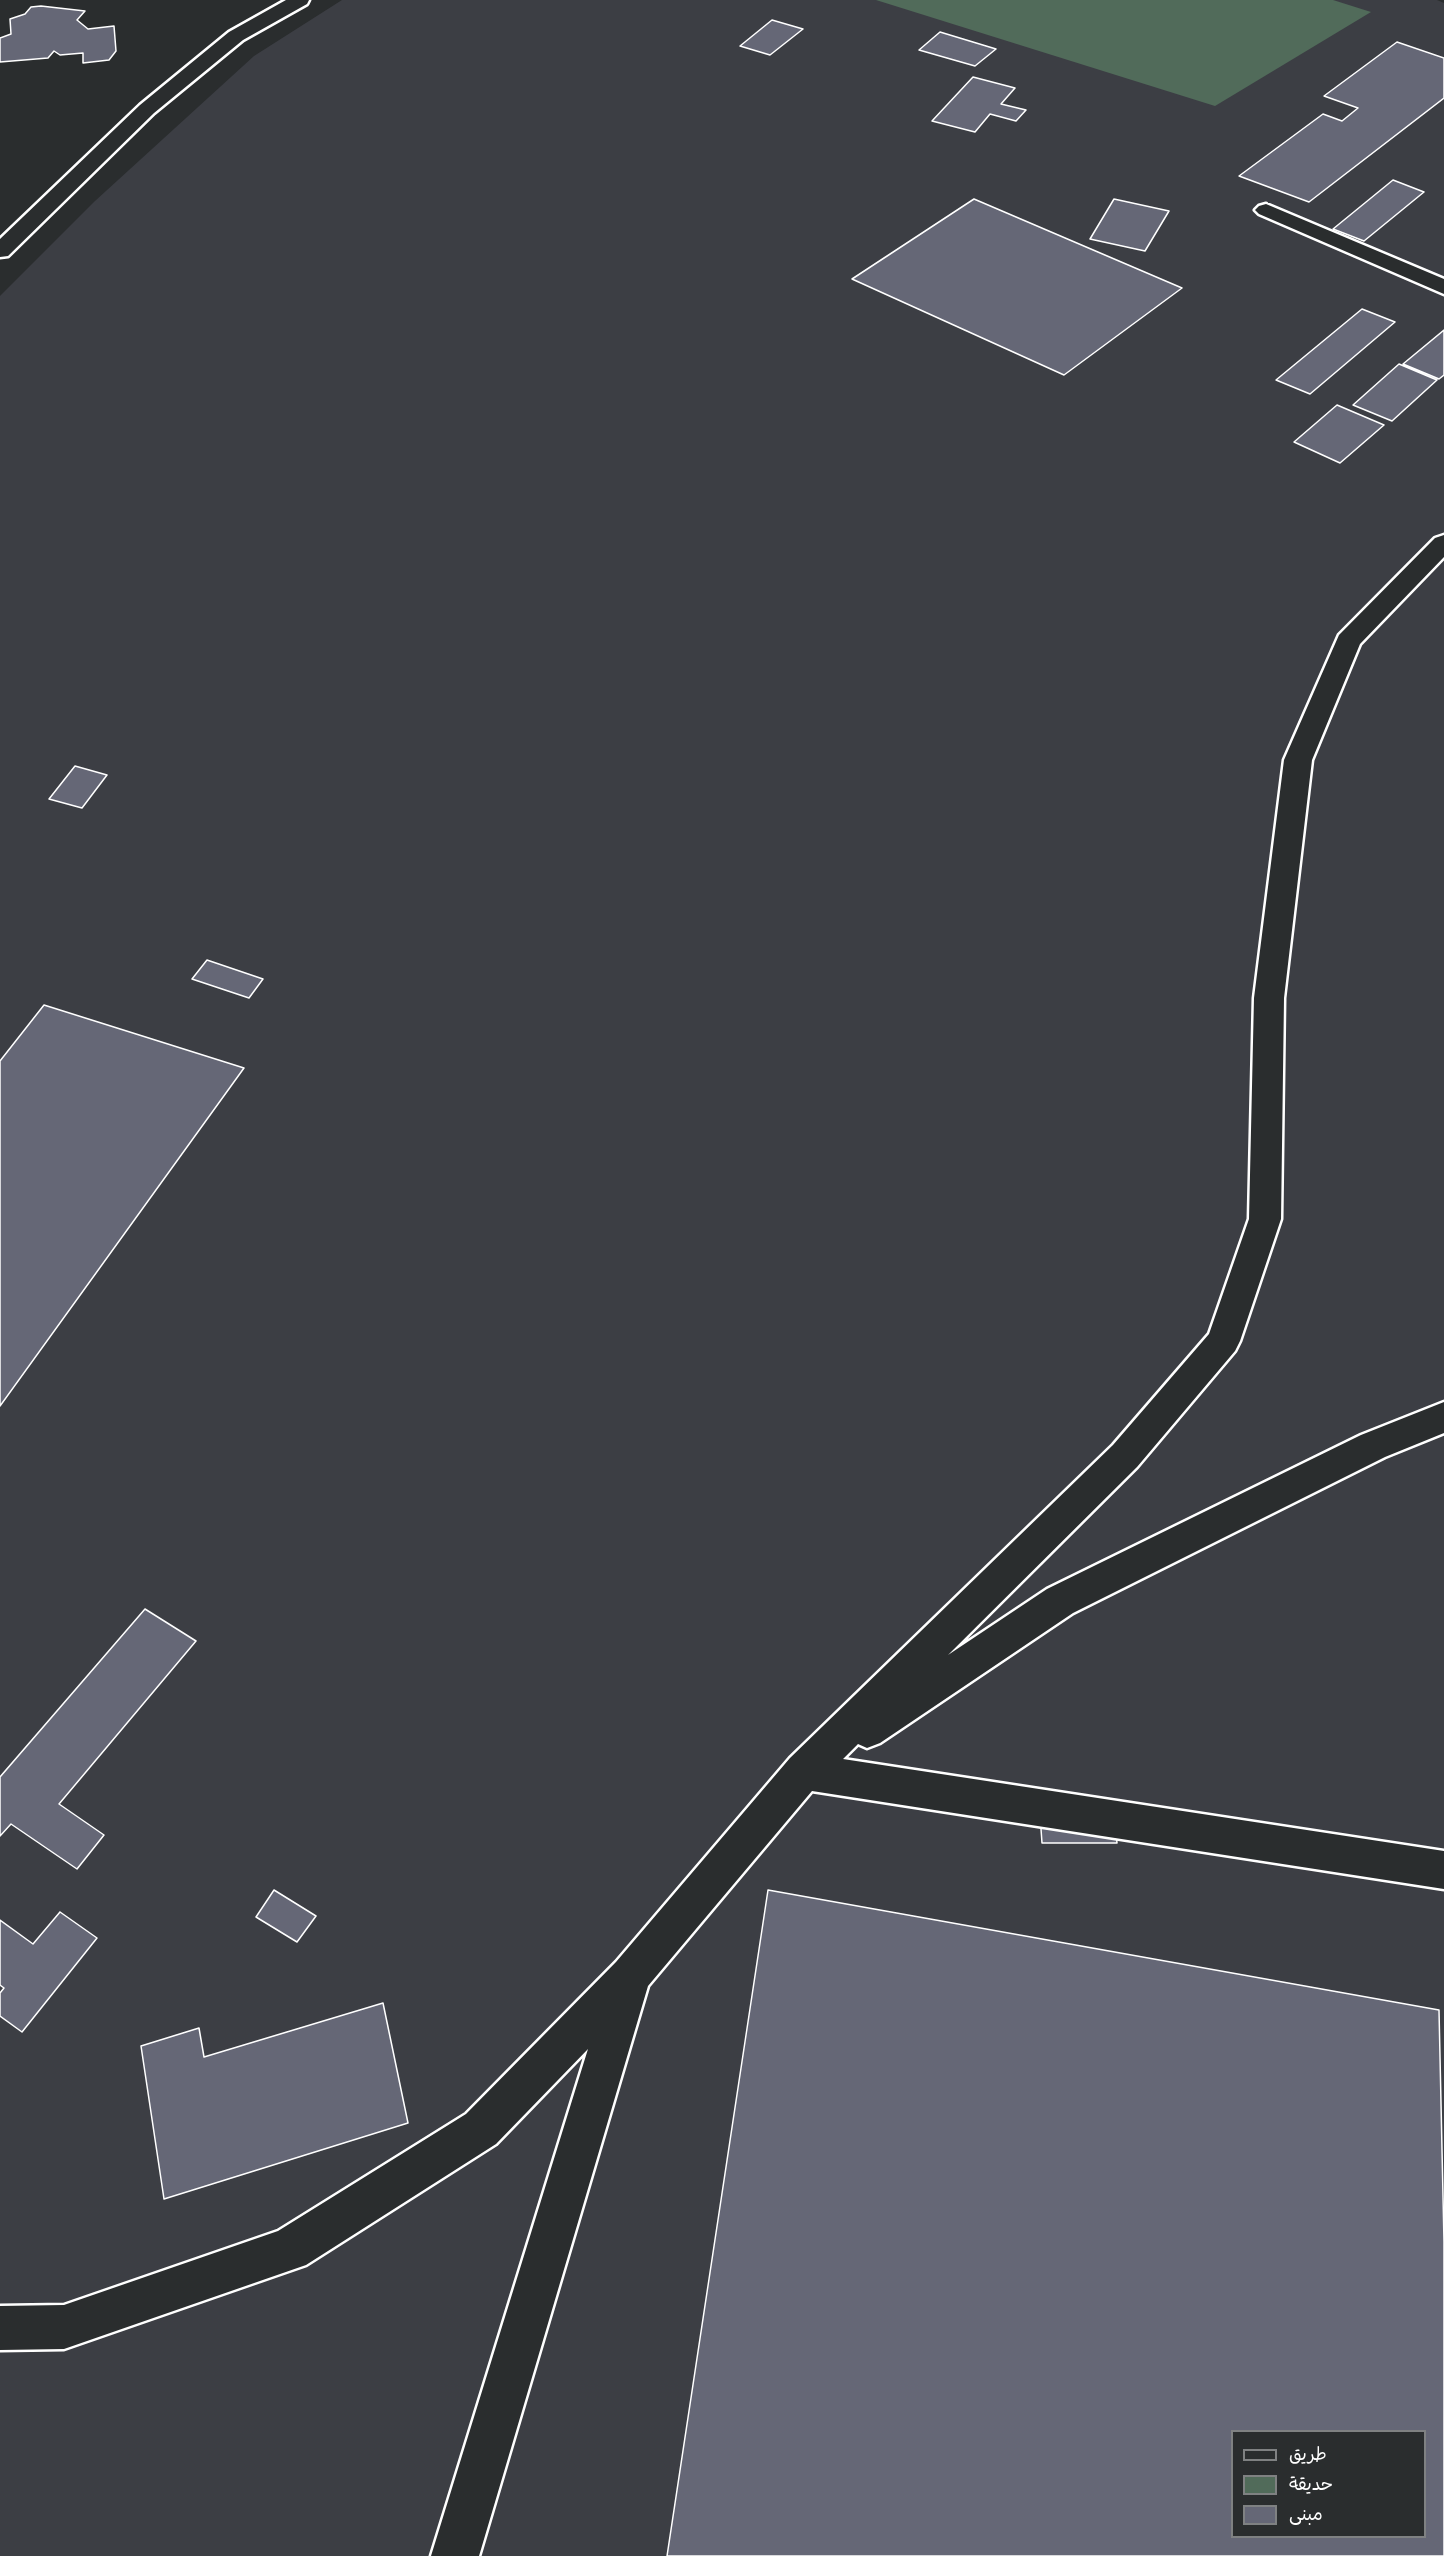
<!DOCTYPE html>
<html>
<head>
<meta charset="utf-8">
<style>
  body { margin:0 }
  #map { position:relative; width:1444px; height:2556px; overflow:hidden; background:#2a2d2e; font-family:Dekko,"Playpen Sans Arabic",sans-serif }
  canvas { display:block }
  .legend { position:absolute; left:1231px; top:2430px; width:195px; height:108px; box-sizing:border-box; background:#2a2d2e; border:2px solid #7f8182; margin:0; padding:8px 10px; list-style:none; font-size:18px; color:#fff }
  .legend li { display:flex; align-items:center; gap:12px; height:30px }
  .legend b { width:30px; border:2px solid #7f8182 }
</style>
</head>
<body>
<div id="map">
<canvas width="1444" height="2556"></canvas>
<ul class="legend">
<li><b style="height:8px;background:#2a2d2e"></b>طريق</li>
<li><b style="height:16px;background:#516b5a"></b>حديقة</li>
<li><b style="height:16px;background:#656776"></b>مبنى</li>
</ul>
</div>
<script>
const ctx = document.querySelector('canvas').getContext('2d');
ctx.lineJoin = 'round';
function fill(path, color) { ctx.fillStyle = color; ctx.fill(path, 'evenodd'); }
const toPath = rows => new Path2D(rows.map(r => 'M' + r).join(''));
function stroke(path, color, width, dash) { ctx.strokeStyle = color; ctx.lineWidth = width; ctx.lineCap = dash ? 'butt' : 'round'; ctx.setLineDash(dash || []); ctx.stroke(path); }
fill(toPath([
  [342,0,1437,0,1444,3,1444,2556,0,2556,0,296,95,201,254,56],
  [1232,2432,1424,2432,1424,2536,1232,2536]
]), '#3c3e44');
fill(toPath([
  [876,0,1333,0,1371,12,1215,106]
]), '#516b5a');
const building = toPath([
  [41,6,85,11,77,20,88,29,114,26,116,51,109,60,83,63,83,53,60,55,54,51,48,58,0,62,0,38,11,34,10,19,25,14,31,7,41,6],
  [772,20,803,29,770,55,740,46,772,20],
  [940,32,996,49,975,66,919,50,940,32],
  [1397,42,1444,58,1444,98,1309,202,1239,176,1323,114,1342,121,1358,108,1324,96,1397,42],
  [973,77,1015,88,1001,104,1026,110,1016,121,990,114,975,132,932,121,973,77],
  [1393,180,1424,192,1364,241,1333,229,1393,180],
  [974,199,1182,288,1064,375,852,279,974,199],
  [1114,199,1169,211,1145,251,1090,239,1114,199],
  [1362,309,1395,322,1310,394,1276,380,1362,309],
  [1444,330,1444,375,1439,379,1403,364,1444,330],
  [1399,364,1437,380,1392,421,1353,405,1399,364],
  [1337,405,1384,425,1340,463,1294,442,1337,405],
  [75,766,107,775,82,808,49,799,75,766],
  [207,960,263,979,249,998,192,979,207,960],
  [44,1005,244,1068,0,1406,0,1061,44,1005],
  [145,1609,196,1641,59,1804,104,1835,77,1869,11,1824,0,1836,0,1777,145,1609],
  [1039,1801,1113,1802,1117,1843,1042,1843,1039,1801],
  [274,1890,316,1916,297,1942,256,1917,274,1890],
  [768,1890,1439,2010,1444,2242,1444,2556,667,2556,768,1890],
  [1232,2432,1424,2432,1424,2536,1232,2536,1232,2432],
  [60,1912,97,1938,22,2032,0,2016,0,1993,4,1988,0,1985,0,1920,33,1944,60,1912],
  [383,2003,408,2123,164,2199,141,2046,199,2028,204,2057,383,2003]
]);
fill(building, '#656776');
stroke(building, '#fff', 1.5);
const minor = toPath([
  [286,0,309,0,307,4,243,40,154,113,8,256,0,257,0,239,140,105,229,32,286,0],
  [1266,204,1444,279,1444,294,1259,214,1255,210,1259,206,1266,204],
  [1444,535,1444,557,1360,644,1312,760,1284,998,1281,1219,1240,1341,1235,1351,1137,1467,948,1655,1047,1589,1361,1435,1444,1402,1444,1433,1385,1457,1073,1613,880,1743,867,1748,858,1744,843,1759,1444,1851,1444,1889,812,1791,648,1986,479,2556,431,2556,588,2049,496,2144,306,2265,64,2349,0,2350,0,2306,64,2305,278,2231,466,2114,616,1962,790,1758,1113,1445,1209,1334,1249,1219,1254,998,1284,760,1339,635,1435,538,1444,535]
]);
stroke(minor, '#fff', 5);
fill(minor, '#2a2d2e');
</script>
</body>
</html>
